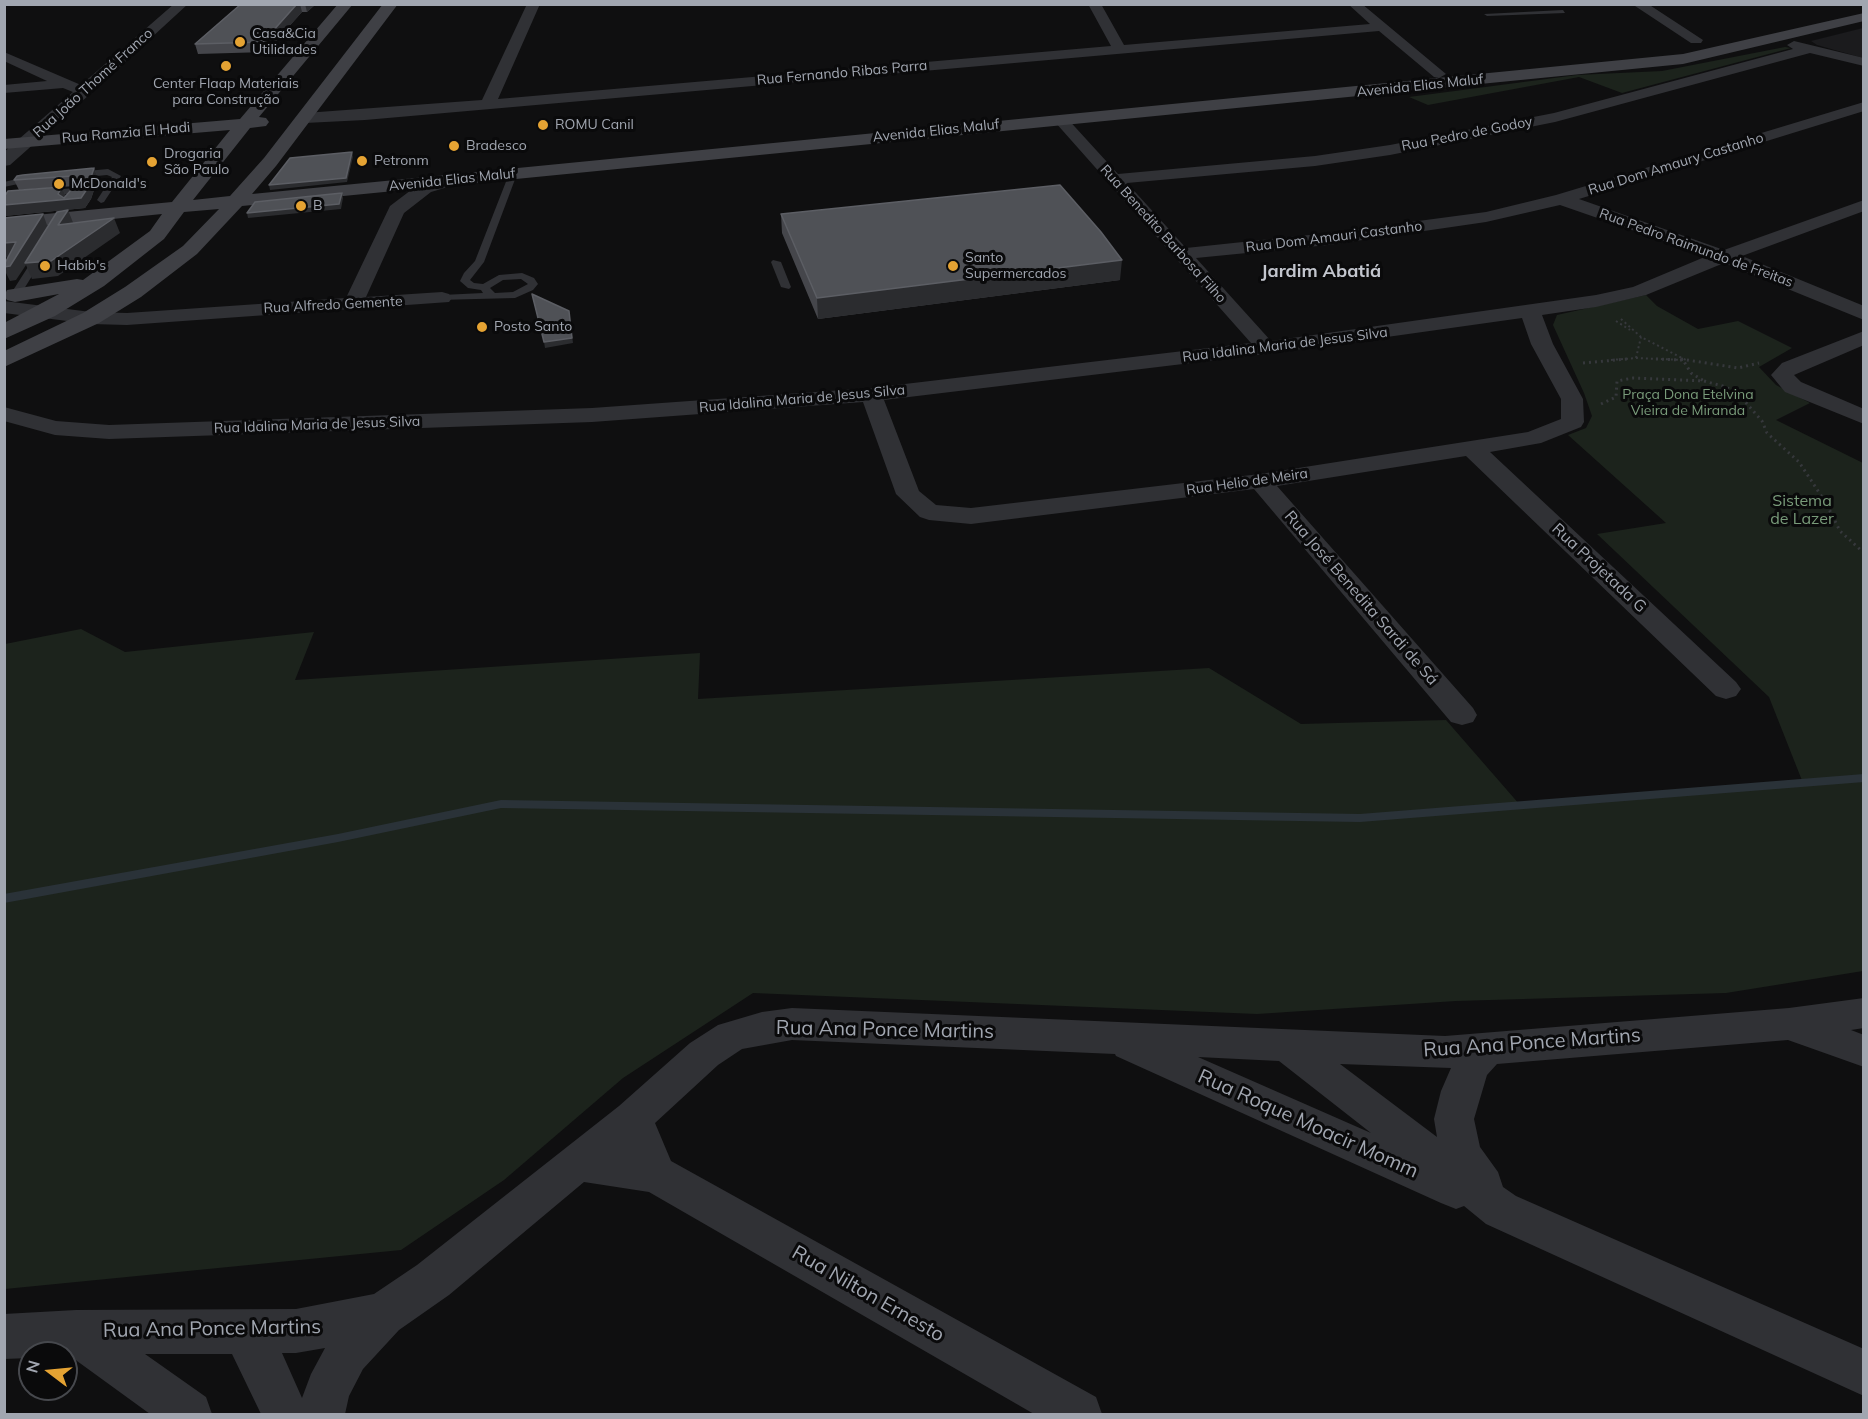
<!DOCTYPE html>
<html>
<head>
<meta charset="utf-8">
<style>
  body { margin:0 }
  #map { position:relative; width:1868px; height:1419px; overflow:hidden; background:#0f0f10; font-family:Mulish,sans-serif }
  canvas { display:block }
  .frame { position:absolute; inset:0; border:6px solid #a1a6b0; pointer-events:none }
  .north { position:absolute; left:18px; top:1341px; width:60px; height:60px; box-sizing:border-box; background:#0a0a0b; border:2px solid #46484d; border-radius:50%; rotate:286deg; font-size:16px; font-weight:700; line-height:24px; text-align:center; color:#a1a6b0 }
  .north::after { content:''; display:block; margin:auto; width:21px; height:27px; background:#e5a333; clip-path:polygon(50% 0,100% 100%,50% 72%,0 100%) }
</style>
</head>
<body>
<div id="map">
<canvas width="1868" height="1419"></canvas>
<div class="frame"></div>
<div class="north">N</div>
</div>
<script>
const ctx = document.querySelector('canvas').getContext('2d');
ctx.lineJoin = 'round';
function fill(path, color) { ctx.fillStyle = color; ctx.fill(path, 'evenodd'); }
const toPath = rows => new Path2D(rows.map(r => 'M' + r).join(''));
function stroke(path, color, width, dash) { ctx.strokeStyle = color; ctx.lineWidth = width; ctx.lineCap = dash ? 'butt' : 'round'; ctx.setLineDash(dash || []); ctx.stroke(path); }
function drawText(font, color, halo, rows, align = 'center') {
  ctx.font = font + ' Mulish,sans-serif'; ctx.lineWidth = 6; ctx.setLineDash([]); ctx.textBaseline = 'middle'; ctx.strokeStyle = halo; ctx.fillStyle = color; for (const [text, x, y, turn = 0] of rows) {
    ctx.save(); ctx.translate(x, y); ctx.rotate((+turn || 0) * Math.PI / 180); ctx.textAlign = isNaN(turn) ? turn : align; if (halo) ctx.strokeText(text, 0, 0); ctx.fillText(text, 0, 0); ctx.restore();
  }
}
fill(toPath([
  [1863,28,1863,58,1817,45,1811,41]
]), '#1b1b1d');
fill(toPath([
  [1785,47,1791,48,1622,93,1579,77,1428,105,1409,97,1577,75,1662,71],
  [1646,295,1657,306,1698,329,1738,321,1792,348,1759,367,1776,385,1810,403,1776,420,1863,463,1863,971,1726,993,1456,1001,1257,1014,753,993,623,1078,504,1180,401,1250,5,1289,5,644,81,629,125,652,314,632,295,680,700,653,698,699,1209,668,1301,724,1446,720,1520,805,1803,783,1769,697,1597,534,1666,523,1568,435,1586,428,1592,416,1584,393,1553,325,1557,315]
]), '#1c231c');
fill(toPath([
  [1864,774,1864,782,1360,822,501,808,338,842,4,903,4,894,338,834,501,800,1360,814,1864,774]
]), '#2a3238');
stroke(toPath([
  [1621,319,1641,337,1686,360],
  [1616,321,1630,330],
  [1636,358,1641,337],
  [1611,360,1636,358,1683,360]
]), '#36383c', 2, [2, 3]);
stroke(toPath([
  [1656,359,1683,360,1691,373,1704,381],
  [1681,359,1738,368,1759,363],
  [1583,363,1627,359],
  [1601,404,1616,397,1617,381,1633,378,1704,381,1726,387,1741,397,1762,421,1767,433,1799,462,1826,503,1840,531,1864,553]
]), '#36383c', 3, [2, 4]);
fill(toPath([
  [1563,10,1565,13,1487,16,1484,14,1563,10],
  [108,169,121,176,104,202,101,203,97,200,112,177,107,175,76,178,72,175,76,172,108,169],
  [513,171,517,174,484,262,470,280,474,283,483,284,499,275,522,273,534,278,538,284,533,290,515,298,438,300,438,296,442,295,483,293,481,290,468,288,460,281,464,273,475,261,509,174,513,171],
  [521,279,528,284,513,292,495,293,490,288,503,280,521,279],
  [34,175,37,176,37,180,4,187,4,182,34,175],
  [77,188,81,191,70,203,66,200,70,194,4,199,4,193,77,188],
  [37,253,45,255,19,297,11,297,10,295,37,253],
  [773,260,781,262,791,287,789,289,781,287,771,262,773,260]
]), '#303135');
fill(toPath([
  [174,4,188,4,89,95,10,165,4,166,4,152,73,92,63,88,4,93,4,85,47,81,4,61,4,52,81,85,174,4],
  [527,4,540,4,498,99,1111,46,1088,4,1101,4,1124,45,1370,24,1348,4,1362,4,1446,74,1439,78,1434,77,1379,31,365,120,305,123,297,118,305,113,482,100,527,4],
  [1632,4,1648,4,1703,40,1701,43,1691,43,1632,4],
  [1794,41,1864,58,1864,66,1810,53,1555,122,1390,155,1315,166,1127,183,1186,248,1328,233,1486,212,1556,195,1864,102,1864,111,1579,199,1724,250,1864,200,1864,211,1742,256,1864,306,1864,320,1724,263,1646,295,1596,307,1542,315,1553,344,1583,399,1584,422,1581,427,1541,443,1490,452,1736,682,1741,689,1736,696,1726,699,1716,696,1466,456,1277,486,1473,708,1477,715,1473,722,1462,725,1451,722,1254,489,971,524,929,520,920,517,896,494,863,402,592,422,109,439,55,435,4,421,4,407,56,421,109,425,592,408,871,388,1251,343,1055,122,1052,119,1055,116,1065,116,1118,174,1315,156,1390,145,1554,113,1793,49,1787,45,1794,41],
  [1560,205,1707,256,1633,287,1596,295,1271,341,1196,258,1328,245,1486,222,1560,205],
  [1522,318,1531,344,1561,399,1561,419,1528,432,1260,474,971,508,936,505,919,491,884,400,1266,354,1522,318],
  [452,175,458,176,461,180,458,184,431,192,404,213,366,297,442,292,449,294,452,298,449,302,127,325,91,324,4,313,4,301,91,312,127,313,346,298,390,206,419,184,452,175],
  [1864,331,1864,345,1794,375,1801,382,1864,409,1864,424,1785,392,1771,375,1782,363,1864,331],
  [1864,998,1864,1028,1851,1030,1864,1035,1864,1067,1788,1040,1497,1064,1487,1075,1474,1119,1480,1147,1498,1172,1503,1187,1516,1196,1864,1349,1864,1396,1486,1224,1464,1206,1456,1209,1441,1203,1116,1056,1115,1054,792,1040,742,1049,718,1065,655,1123,671,1161,1096,1397,1102,1414,1034,1414,649,1192,584,1182,449,1295,399,1330,363,1369,349,1396,345,1414,261,1414,232,1354,145,1354,206,1397,212,1414,150,1414,66,1353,30,1353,30,1358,4,1359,4,1314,76,1310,296,1309,374,1294,417,1265,619,1106,690,1043,718,1025,762,1012,792,1008,1445,1036,1789,1008,1864,998],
  [1198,1057,1279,1061,1371,1133,1198,1057],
  [1340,1064,1451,1068,1441,1091,1434,1119,1437,1137,1340,1064],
  [325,1348,311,1374,302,1398,282,1353,296,1353,325,1348]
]), '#303135');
fill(toPath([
  [338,4,353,4,259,117,266,118,269,122,266,126,250,128,193,200,230,196,264,158,383,4,398,4,276,166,252,194,1683,54,1864,13,1864,21,1683,64,242,206,197,254,141,297,99,323,4,367,4,351,83,313,125,287,183,246,219,209,184,212,164,239,104,286,55,316,4,339,4,323,59,294,15,302,7,300,4,296,7,290,77,279,83,280,150,231,162,214,4,230,4,218,172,202,230,130,4,149,4,139,240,119,338,4]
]), '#3f4045');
fill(toPath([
  [241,4,316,4,307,12,302,12,266,52,198,54,195,44],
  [94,168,98,178,91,199,85,208,4,216,62,187,66,197,75,186,19,190,14,180],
  [781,214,1120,280,818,319,782,233]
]), '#45464b');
fill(toPath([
  [297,4,300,4,302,12,266,52,263,42],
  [305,4,316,4,307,12],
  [352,152,353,157,347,182,270,190,269,185],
  [94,168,98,178,91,199,85,208,4,216,4,205,58,194,62,187,66,197],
  [342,193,343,198,341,209,248,218,247,213],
  [68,210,74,225,58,225],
  [43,214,48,228,114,218,120,233,58,276,32,279,26,265,16,280,10,281,4,269,4,267,16,256,4,258,4,243],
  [1122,260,1120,280,818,319,817,298],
  [569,311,573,343,545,348,544,342]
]), '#2b2c2f');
const building = toPath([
  [241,4,297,4,263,42,195,44,241,4],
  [352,152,346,178,269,185,290,158,352,152],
  [94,168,87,189,81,198,4,205,4,197,8,191,62,187,58,194,64,198,79,181,73,176,14,180,17,176,23,175,94,168],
  [1060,185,1101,232,1122,260,817,298,781,214,1060,185],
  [342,193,339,204,247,213,255,202,342,193],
  [68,210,58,225,114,218,51,261,25,263,57,212,68,210],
  [43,214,10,266,4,267,4,265,16,242,4,243,4,218,43,214],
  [532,294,569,311,572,338,544,342,532,294]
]);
fill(building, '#4f5156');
stroke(building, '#5c5e64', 1.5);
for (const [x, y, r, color] of [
  [240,42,6,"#e5a333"],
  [226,66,6,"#e5a333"],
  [543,125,6,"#e5a333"],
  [454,146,6,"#e5a333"],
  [362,161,6,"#e5a333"],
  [152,162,6,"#e5a333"],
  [59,184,6,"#e5a333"],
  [301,206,6,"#e5a333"],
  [45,266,6,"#e5a333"],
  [953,266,6,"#e5a333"],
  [482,327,6,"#e5a333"]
]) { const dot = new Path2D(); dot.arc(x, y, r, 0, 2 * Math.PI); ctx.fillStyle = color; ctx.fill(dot); stroke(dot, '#0a0a0b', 2); }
drawText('14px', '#a1a6b0', '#0a0a0b', [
  ["Casa&Cia",252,34],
  ["Utilidades",252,50],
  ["Center Flaap Materiais",226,84,"center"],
  ["para Construção",226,100,"center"],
  ["ROMU Canil",555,125],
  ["Bradesco",466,146],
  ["Drogaria",164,154],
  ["São Paulo",164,170],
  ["Petronm",374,161],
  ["McDonald's",71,184],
  ["B",313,206],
  ["Santo",965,258],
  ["Supermercados",965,274],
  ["Habib's",57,266],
  ["Posto Santo",494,327]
], 'left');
drawText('14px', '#a1a6b0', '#0a0a0b', [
  ["Rua Fernando Ribas Parra",842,73,-5],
  ["Rua João Thomé Franco",93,83,-42],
  ["Avenida Elias Maluf",1420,86,-6],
  ["Avenida Elias Maluf",936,131,-6],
  ["Rua Ramzia El Hadi",126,133,-5],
  ["Rua Pedro de Godoy",1467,134,-11],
  ["Rua Dom Amaury Castanho",1676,164,-17],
  ["Avenida Elias Maluf",452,180,-6],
  ["Rua Benedito Barbosa Filho",1163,234,48],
  ["Rua Dom Amauri Castanho",1334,237,-7],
  ["Rua Pedro Raimundo de Freitas",1696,248,20],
  ["Rua Alfredo Gemente",333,305,-3],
  ["Rua Idalina Maria de Jesus Silva",1285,345,-7],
  ["Rua Idalina Maria de Jesus Silva",802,399,-5],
  ["Rua Idalina Maria de Jesus Silva",317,425,-2],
  ["Rua Helio de Meira",1247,482,-8]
]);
drawText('14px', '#799b7a', '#0a0a0b', [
  ["Praça Dona Etelvina",1688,395],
  ["Vieira de Miranda",1688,411]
]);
drawText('16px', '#799b7a', '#0a0a0b', [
  ["Sistema",1802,501],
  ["de Lazer",1802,519]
]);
drawText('16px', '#a1a6b0', '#0a0a0b', [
  ["Rua Projetada G",1599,568,43],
  ["Rua José Benedita Sardi de Sá",1361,598,49]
]);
drawText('bold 18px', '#c2c5cd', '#0a0a0b', [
  ["Jardim Abatiá",1321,272]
]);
drawText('20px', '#a1a6b0', '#0a0a0b', [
  ["Rua Ana Ponce Martins",885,1030,1],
  ["Rua Ana Ponce Martins",1532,1043,-4],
  ["Rua Roque Moacir Momm",1308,1124,24],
  ["Rua Nilton Ernesto",868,1294,30],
  ["Rua Ana Ponce Martins",212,1329,-1]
]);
</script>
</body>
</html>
